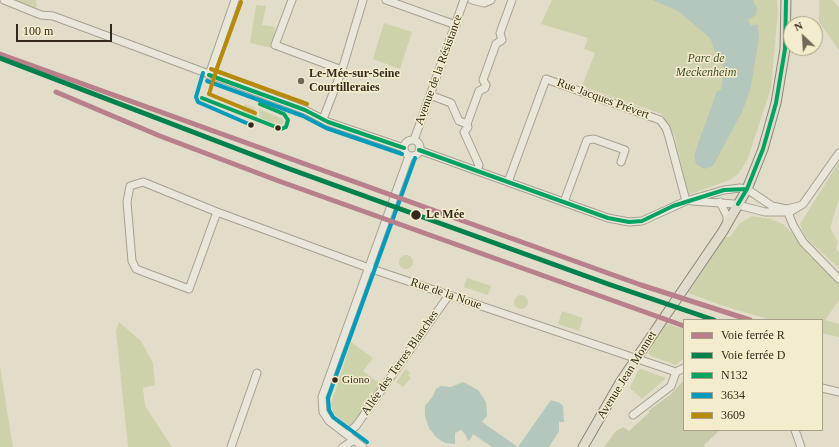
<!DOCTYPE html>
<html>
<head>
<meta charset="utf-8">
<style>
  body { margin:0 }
  #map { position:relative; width:839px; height:447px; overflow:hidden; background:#e2ddc8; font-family:Georgia,serif }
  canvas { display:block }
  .legend { position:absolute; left:683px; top:319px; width:140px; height:112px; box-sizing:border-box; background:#f4edcd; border:1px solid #a79f86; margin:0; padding:5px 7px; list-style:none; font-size:12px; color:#33291c }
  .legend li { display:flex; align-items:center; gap:8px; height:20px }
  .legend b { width:20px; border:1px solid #a79f86 }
  .north { position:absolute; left:783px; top:16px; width:40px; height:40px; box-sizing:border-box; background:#f4edcd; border:1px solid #a79f86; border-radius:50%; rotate:335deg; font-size:11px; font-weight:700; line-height:16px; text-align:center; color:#33291c }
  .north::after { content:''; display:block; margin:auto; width:14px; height:18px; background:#706858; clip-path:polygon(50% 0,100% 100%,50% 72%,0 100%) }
  .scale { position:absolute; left:16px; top:24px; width:96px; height:18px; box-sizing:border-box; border:2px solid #33291c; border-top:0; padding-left:5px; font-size:12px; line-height:14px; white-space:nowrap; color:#33291c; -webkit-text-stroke:3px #f4edcd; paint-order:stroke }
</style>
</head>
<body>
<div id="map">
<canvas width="839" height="447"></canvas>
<ul class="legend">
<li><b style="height:5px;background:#b97f8b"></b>Voie ferrée R</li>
<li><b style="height:5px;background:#00824e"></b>Voie ferrée D</li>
<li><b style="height:5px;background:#03a462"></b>N132</li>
<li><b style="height:5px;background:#059cbc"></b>3634</li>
<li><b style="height:5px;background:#b88a0a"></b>3609</li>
</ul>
<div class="north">N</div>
<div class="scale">100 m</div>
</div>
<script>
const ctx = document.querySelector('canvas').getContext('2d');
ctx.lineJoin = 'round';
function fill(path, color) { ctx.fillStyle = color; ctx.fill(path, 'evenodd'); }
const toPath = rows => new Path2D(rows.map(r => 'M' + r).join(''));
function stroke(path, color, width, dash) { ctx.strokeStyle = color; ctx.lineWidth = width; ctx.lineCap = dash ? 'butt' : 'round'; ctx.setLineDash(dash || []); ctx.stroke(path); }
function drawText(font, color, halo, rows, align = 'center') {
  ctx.font = font + ' Georgia,serif'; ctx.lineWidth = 3; ctx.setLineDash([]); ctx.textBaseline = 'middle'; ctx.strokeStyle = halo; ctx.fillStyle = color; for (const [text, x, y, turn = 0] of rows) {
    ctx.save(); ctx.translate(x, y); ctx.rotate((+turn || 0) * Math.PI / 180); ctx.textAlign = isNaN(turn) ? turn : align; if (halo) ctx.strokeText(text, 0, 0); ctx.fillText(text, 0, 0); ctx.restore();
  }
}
fill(toPath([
  [12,0,36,0,37,7,32,8],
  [552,0,777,0,778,11,771,88,747,161,738,174,730,180,688,195,674,134,662,114,582,86,595,53,584,49,588,38,541,24],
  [819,0,833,0,839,8,839,50,819,22],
  [256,5,266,6,262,25,275,27,272,48,250,43],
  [384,23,412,32,400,69,373,59],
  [245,104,255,108,257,117,242,111],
  [259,109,283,119,284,123,280,125,260,118],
  [839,162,839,199,830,228,838,242,836,249,839,253,839,268,805,237,800,224],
  [752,216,771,219,783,224,839,282,839,300,825,320,839,324,839,337,822,333,822,320,771,320,721,305,688,293,725,237,730,237,740,223],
  '399 262a7 7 0 1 1 14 0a7 7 0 1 1-14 0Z',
  [467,278,491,286,488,295,464,287],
  '514 302a7 7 0 1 1 14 0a7 7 0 1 1-14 0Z',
  [562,311,583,318,579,331,558,324],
  [119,322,141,341,153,363,155,385,143,388,145,406,172,447,128,447,116,331],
  [667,324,684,329,684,358,676,365,649,355,649,348],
  [351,342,373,358,363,371,383,386,353,426,348,425,333,413,331,404],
  [0,367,13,447,0,447],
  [406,369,410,373,408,375,411,378,403,387,396,382],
  [641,369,666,378,642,399,630,388,638,371]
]), '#cdd2aa');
fill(toPath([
  [684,380,684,430,720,430,704,445,705,447,604,447,616,431,623,427,629,431,650,412,648,411,670,395]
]), '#c8cbaa');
fill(toPath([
  [652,0,753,0,757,8,756,15,748,20,751,26,756,24,758,25,759,38,750,91,742,112,713,166,704,169,696,164,694,155,717,91,721,90,724,68,718,59,710,38,678,11],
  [463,382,478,390,486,402,487,416,482,422,518,447,551,400,560,403,563,406,564,422,559,422,559,431,549,447,492,447,473,434,470,440,468,441,465,434,461,430,455,433,455,444,445,443,437,438,429,428,425,416,425,406,433,396,436,389,441,386,451,387]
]), '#b4c7bd');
const minor = toPath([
  [4,0,41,15,53,16,134,46,305,110,328,122,404,148],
  [292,0,275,45,342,70],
  [386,0,456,25],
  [472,0,484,3,491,0],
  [209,75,235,0],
  [430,95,451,103,459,121,467,124],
  [323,119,342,70,363,0],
  [414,140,464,0],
  '404 148a8 8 0 1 1 16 0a8 8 0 1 1-16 0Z',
  [419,150,608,218,629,222,642,221,686,201,724,190,740,188,747,189,772,206,787,209,799,206],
  [477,171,479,165,464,132,468,127,467,124,479,91,485,88,486,85,483,80,496,44,502,40,500,33,512,0],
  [508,182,546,79,660,120,666,128,669,137,686,201],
  [692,201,734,204,765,212,790,212,803,204,839,153],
  [564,202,587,140,594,139,625,150,621,162],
  [720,202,727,216,727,224],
  [787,210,793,225,803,242,839,279],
  [217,212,189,289,136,269,132,261,127,202,130,186,143,182,217,212,369,268,676,372],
  [822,388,839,392],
  [633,415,671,386,676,372,684,368],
  [351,430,356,426,449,295],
  [795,430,801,447],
  [231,447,257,373],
  [343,447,354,440],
  [363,447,329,421,323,412,322,397,409,156]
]);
const major = toPath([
  [583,447,621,381,723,231,747,189,763,149,776,103,785,49,786,0]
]);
stroke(minor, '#a6a092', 9);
stroke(major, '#8b8679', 11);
stroke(minor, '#e9e6da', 7);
stroke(major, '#e0dccb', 9);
stroke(toPath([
  [209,75,305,110,328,122,404,148],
  [202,98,281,129,286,127,288,120,284,114,260,104],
  [419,150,608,218,629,222,642,221,673,206,724,190,747,189],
  [738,204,747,189,763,149,776,103,785,49,786,0]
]), '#03a462', 4);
stroke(toPath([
  [203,73,196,97,198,102,251,125],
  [207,81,303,116,326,128,402,154],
  [367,442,333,417,329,410,328,398,415,158]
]), '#059cbc', 4);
stroke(toPath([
  [241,2,217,68,209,94,255,113],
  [211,69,307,104]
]), '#b88a0a', 4);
stroke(toPath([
  [0,54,641,285,750,320],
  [56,92,160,136,276,180,684,326]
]), '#b97f8b', 5);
stroke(toPath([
  [0,58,287,168,608,284,714,320]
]), '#00824e', 5);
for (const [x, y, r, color] of [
  [301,81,4,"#706858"],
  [251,125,3.5,"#33291c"],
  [278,128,3.5,"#33291c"],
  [416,215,5.5,"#33291c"],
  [335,380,3.5,"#33291c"]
]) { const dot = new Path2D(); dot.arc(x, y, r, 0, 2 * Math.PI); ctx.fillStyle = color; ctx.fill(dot); stroke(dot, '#f4edcd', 1.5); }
drawText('11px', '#33291c', '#f4edcd', [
  ["Giono",342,380]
], 'left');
drawText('italic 12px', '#3f4f23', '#f4edcd', [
  ["Parc de",706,59],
  ["Meckenheim",706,73]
]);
drawText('12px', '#33291c', '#f4edcd', [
  ["Avenue de la Résistance",439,70,-70],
  ["Rue Jacques Prévert",603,99,20],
  ["Rue de la Noue",446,294,19],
  ["Allée des Terres Blanches",400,363,-55],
  ["Avenue Jean Monnet",627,375,-58]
]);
drawText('bold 12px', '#33291c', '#f4edcd', [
  ["Le-Mée-sur-Seine",309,74],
  ["Courtilleraies",309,88]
], 'left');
drawText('bold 12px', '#33291c', '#f4edcd', [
  ["Le Mée",426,215]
], 'left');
</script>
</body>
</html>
